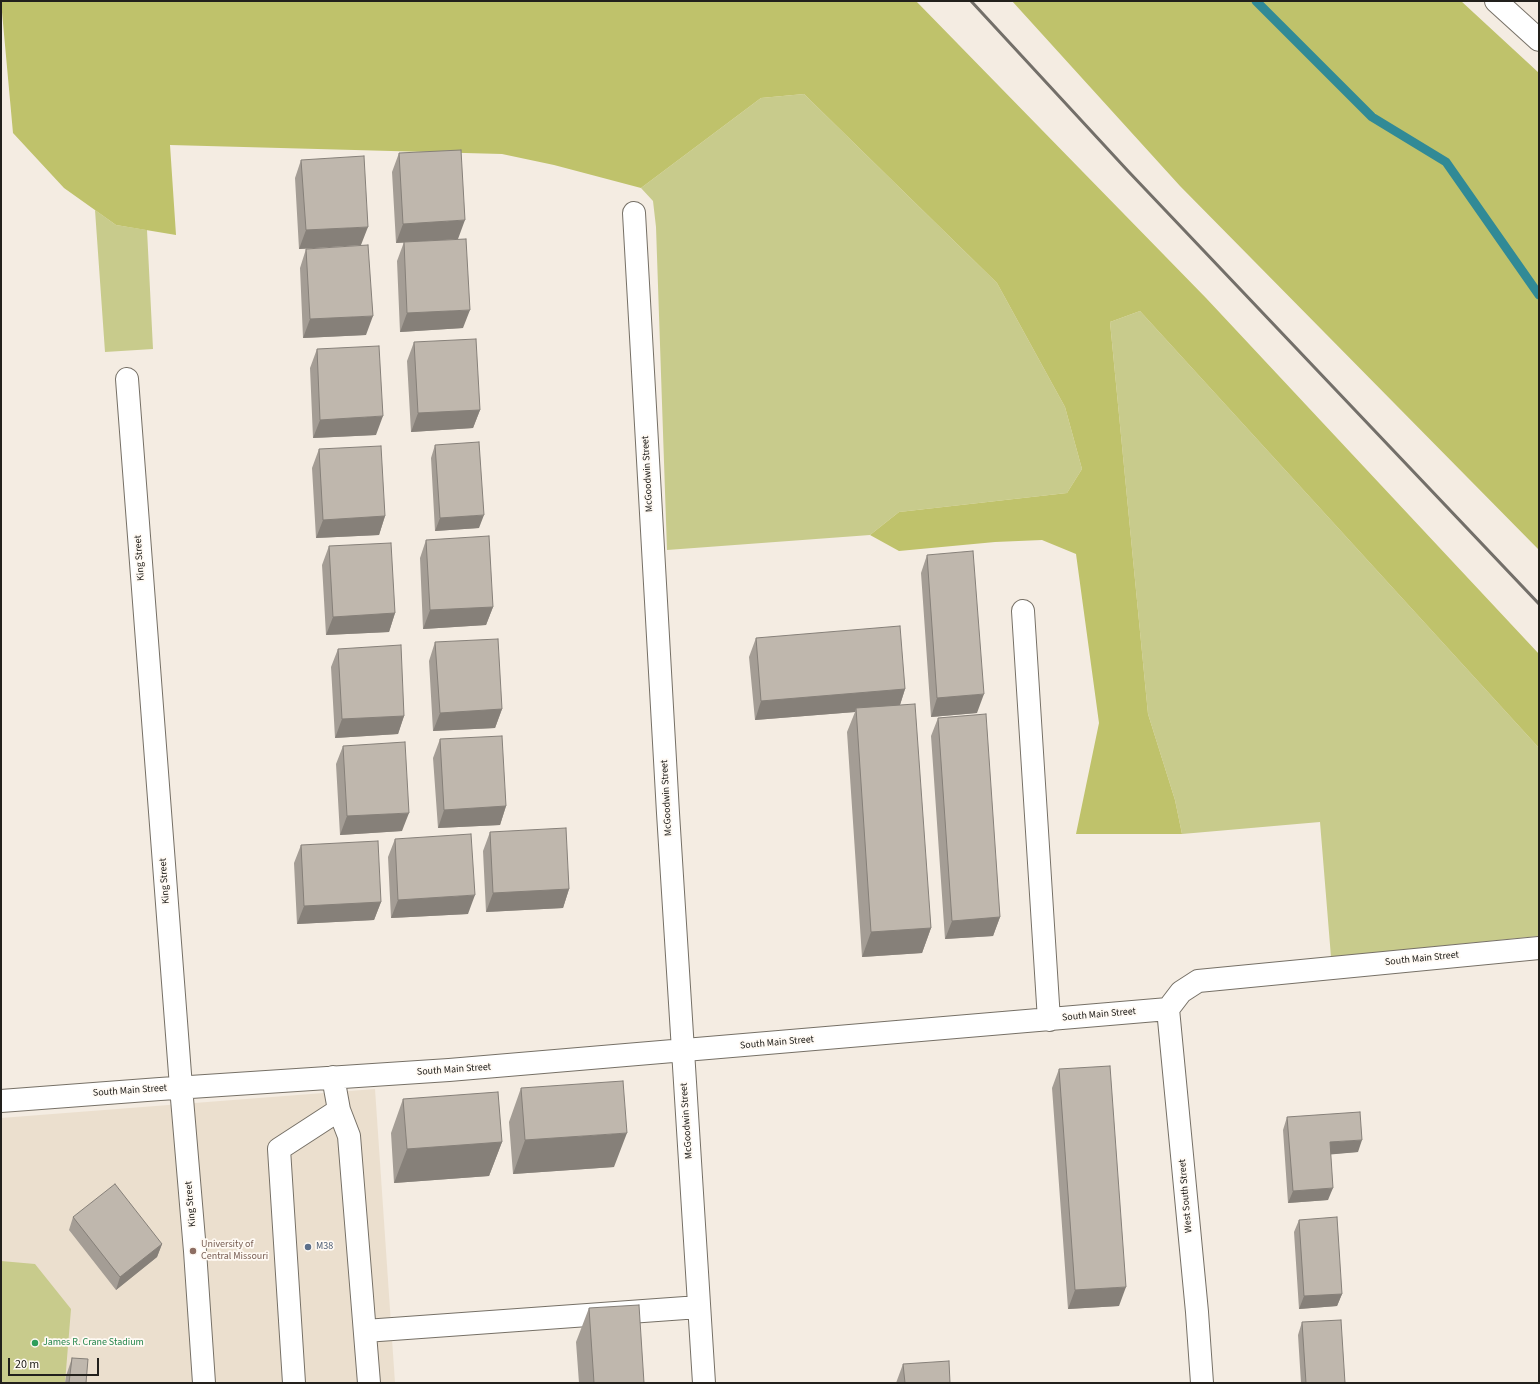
<!DOCTYPE html>
<html>
<head>
<meta charset="utf-8">
<style>
  body { margin:0 }
  #map { position:relative; width:1540px; height:1384px; overflow:hidden; background:#f4ece2; font-family:"Source Sans 3",sans-serif }
  canvas { display:block }
  .frame { position:absolute; inset:0; border:2px solid #22201c; pointer-events:none }
  .scale { position:absolute; left:8px; top:1358px; width:91px; height:18px; box-sizing:border-box; border:2px solid #22201c; border-top:0; padding-left:5px; font-size:12px; line-height:14px; white-space:nowrap; color:#22201c; -webkit-text-stroke:3px #fffaf4; paint-order:stroke }
</style>
</head>
<body>
<div id="map">
<canvas width="1540" height="1384"></canvas>
<div class="frame"></div>
<div class="scale">20 m</div>
</div>
<script>
const ctx = document.querySelector('canvas').getContext('2d');
ctx.lineJoin = 'round';
function fill(path, color) { ctx.fillStyle = color; ctx.fill(path, 'evenodd'); }
const toPath = rows => new Path2D(rows.map(r => 'M' + r).join(''));
function stroke(path, color, width, dash) { ctx.strokeStyle = color; ctx.lineWidth = width; ctx.lineCap = dash ? 'butt' : 'round'; ctx.setLineDash(dash || []); ctx.stroke(path); }
function drawText(font, color, halo, rows, align = 'center') {
  ctx.font = font + ' "Source Sans 3",sans-serif'; ctx.lineWidth = 3.5; ctx.setLineDash([]); ctx.textBaseline = 'middle'; ctx.strokeStyle = halo; ctx.fillStyle = color; for (const [text, x, y, turn = 0] of rows) {
    ctx.save(); ctx.translate(x, y); ctx.rotate((+turn || 0) * Math.PI / 180); ctx.textAlign = isNaN(turn) ? turn : align; if (halo) ctx.strokeText(text, 0, 0); ctx.fillText(text, 0, 0); ctx.restore();
  }
}
fill(toPath([
  [375,1089,395,1383,1,1383,1,1118]
]), '#ebdfce');
fill(toPath([
  [804,94,997,283,1065,407,1082,469,1067,493,899,512,870,535,667,550,656,227,653,201,641,188,761,98],
  [95,210,116,225,147,230,153,349,105,352],
  [1140,311,1539,748,1539,936,1331,957,1320,822,1182,834,1175,800,1148,714,1110,322],
  [1,1261,35,1264,71,1309,65,1383,1,1383]
]), '#c8cb8c');
fill(toPath([
  [1,1,916,1,1206,298,1539,654,1539,748,1140,311,1110,322,1148,714,1175,800,1182,834,1076,834,1099,723,1076,554,1042,540,995,542,899,551,870,535,899,512,1067,493,1082,469,1065,407,997,283,804,94,761,98,641,188,554,165,502,154,170,145,176,235,116,225,64,188,13,133],
  [1012,1,1461,1,1539,73,1539,550,1180,186]
]), '#bfc26b');
stroke(toPath([
  [1256,1,1372,117,1446,162,1539,295]
]), '#318a96', 9);
const minor = toPath([
  [1496,1,1539,40],
  [634,213,668,813,704,1383],
  [127,379,181,1087,195,1251,204,1383],
  [1023,611,1049,1020],
  [1168,1009,1197,1312,1202,1383],
  [333,1077,339,1110,349,1136,369,1383],
  [1,1101,160,1089,449,1070,1168,1009,1181,992,1198,981,1539,948],
  [365,1331,699,1307],
  [294,1383,279,1149,339,1110]
]);
stroke(minor, '#767066', 24);
stroke(minor, '#fff', 22);
stroke(toPath([
  [971,1,1128,171,1539,604]
]), '#736f69', 3);
fill(toPath([
  [399,153,458,239,396,243,392,172],
  [301,160,361,245,299,249,295,178],
  [404,242,463,328,400,332,397,261],
  [306,249,366,335,303,338,300,268],
  [414,342,480,410,473,428,411,432,407,361],
  [317,349,376,435,313,438,310,368],
  [435,445,479,528,435,531,431,458],
  [319,449,385,516,379,535,316,538,312,468],
  [426,540,493,607,486,625,423,629,420,558],
  [329,546,395,613,389,632,326,635,322,565],
  [927,555,977,713,931,717,921,573],
  [756,638,905,689,900,705,931,928,922,953,862,957,847,732,855,712,755,720,749,657],
  [435,642,502,709,495,728,433,731,429,661],
  [338,649,404,716,398,734,335,738,331,667],
  [938,718,1000,917,993,936,945,939,931,736],
  [440,739,506,806,500,825,438,828,433,758],
  [343,746,402,831,340,835,336,764],
  [490,832,569,889,563,908,486,912,483,851],
  [395,839,468,914,391,918,388,857],
  [301,845,381,902,374,920,297,924,294,863],
  [1059,1069,1119,1306,1068,1309,1052,1088],
  [521,1088,614,1167,513,1174,509,1122],
  [403,1099,502,1142,489,1176,394,1183,391,1133],
  [1287,1117,1358,1152,1331,1154,1328,1200,1288,1203,1283,1130],
  [73,1217,162,1244,157,1257,116,1290,69,1230],
  [1299,1220,1342,1294,1337,1306,1299,1309,1294,1232],
  [589,1308,644,1383,579,1383,576,1342],
  [1302,1322,1345,1383,1301,1383,1298,1335],
  [72,1358,86,1383,65,1383,66,1376],
  [903,1364,950,1383,896,1383]
]), '#a49d95');
fill(toPath([
  [465,220,458,239,396,243,403,224],
  [368,227,361,245,299,249,306,230],
  [470,310,463,328,400,332,407,313],
  [373,316,366,335,303,338,310,319],
  [480,410,473,428,411,432,418,413],
  [383,416,376,435,313,438,320,420],
  [484,515,479,528,435,531,440,518],
  [385,516,379,535,316,538,323,520],
  [493,607,486,625,423,629,430,610],
  [395,613,389,632,326,635,333,617],
  [905,689,899,708,856,708,855,712,755,720,761,701],
  [984,694,977,713,931,717,937,698],
  [502,709,495,728,433,731,440,713],
  [404,716,398,734,335,738,342,719],
  [506,806,500,825,438,828,444,810],
  [409,813,402,831,340,835,347,816],
  [569,889,563,908,486,912,493,893],
  [475,895,468,914,391,918,398,900],
  [381,902,374,920,297,924,304,906],
  [1000,917,993,936,945,939,952,921],
  [931,928,922,953,862,957,871,932],
  [627,1133,614,1167,513,1174,525,1140],
  [1362,1140,1358,1152,1325,1155,1330,1142],
  [502,1142,489,1176,394,1183,407,1149],
  [1333,1188,1328,1200,1288,1203,1293,1191],
  [162,1244,157,1257,116,1290,120,1277],
  [1126,1287,1119,1306,1068,1309,1075,1290],
  [1342,1294,1337,1306,1299,1309,1304,1296]
]), '#868079');
const building = toPath([
  [461,150,465,220,403,224,399,153,461,150],
  [364,156,368,227,306,230,301,160,364,156],
  [466,239,470,310,407,313,404,242,466,239],
  [368,245,373,316,310,319,306,249,368,245],
  [476,339,480,410,418,413,414,342,476,339],
  [379,346,383,416,320,420,317,349,379,346],
  [479,442,484,515,440,518,435,445,479,442],
  [381,446,385,516,323,520,319,449,381,446],
  [489,536,493,607,430,610,426,540,489,536],
  [391,543,395,613,333,617,329,546,391,543],
  [973,551,984,694,937,698,927,555,973,551],
  [900,626,905,689,761,701,756,638,900,626],
  [498,639,502,709,440,713,435,642,498,639],
  [401,645,404,716,342,719,338,649,401,645],
  [915,704,931,928,871,932,856,708,915,704],
  [986,714,1000,917,952,921,938,718,986,714],
  [502,736,506,806,444,810,440,739,502,736],
  [405,742,409,813,347,816,343,746,405,742],
  [566,828,569,889,493,893,490,832,566,828],
  [471,834,475,895,398,900,395,839,471,834],
  [378,841,381,902,304,906,301,845,378,841],
  [1110,1066,1126,1287,1075,1290,1059,1069,1110,1066],
  [623,1081,627,1133,525,1140,521,1088,623,1081],
  [498,1092,502,1142,407,1149,403,1099,498,1092],
  [1360,1112,1362,1140,1330,1142,1333,1188,1293,1191,1287,1117,1360,1112],
  [115,1184,162,1244,120,1277,73,1217,115,1184],
  [1337,1217,1342,1294,1304,1296,1299,1220,1337,1217],
  [639,1305,644,1383,594,1383,589,1308,639,1305],
  [1341,1320,1345,1383,1306,1383,1302,1322,1341,1320],
  [72,1358,88,1359,86,1383,69,1383,72,1358],
  [949,1361,950,1383,905,1383,903,1364,949,1361]
]);
fill(building, '#bfb7ad');
stroke(building, '#868079', 1);
for (const [x, y, r, color] of [
  [308,1247,4,"#5c6f8a"],
  [193,1251,4,"#8d6e63"],
  [35,1343,4,"#2e9e5b"]
]) { const dot = new Path2D(); dot.arc(x, y, r, 0, 2 * Math.PI); ctx.fillStyle = color; ctx.fill(dot); stroke(dot, '#fffaf4', 1.5); }
drawText('10px', '#22201c', '#fffaf4', [
  ["McGoodwin Street",648,474,-93],
  ["King Street",140,558,-94],
  ["McGoodwin Street",667,798,-93],
  ["King Street",165,881,-94],
  ["South Main Street",1422,959,-6],
  ["South Main Street",1099,1015,-5],
  ["South Main Street",777,1043,-5],
  ["South Main Street",454,1070,-4],
  ["South Main Street",130,1091,-4],
  ["McGoodwin Street",687,1121,-94],
  ["West South Street",1186,1196,-95],
  ["King Street",191,1204,-95]
]);
drawText('10px', '#785e54', '#fffaf4', [
  ["University of",201,1245],
  ["Central Missouri",201,1257]
], 'left');
drawText('10px', '#4e5e75', '#fffaf4', [
  ["M38",316,1247]
], 'left');
drawText('10px', '#27864d', '#fffaf4', [
  ["James R. Crane Stadium",43,1343]
], 'left');
</script>
</body>
</html>
